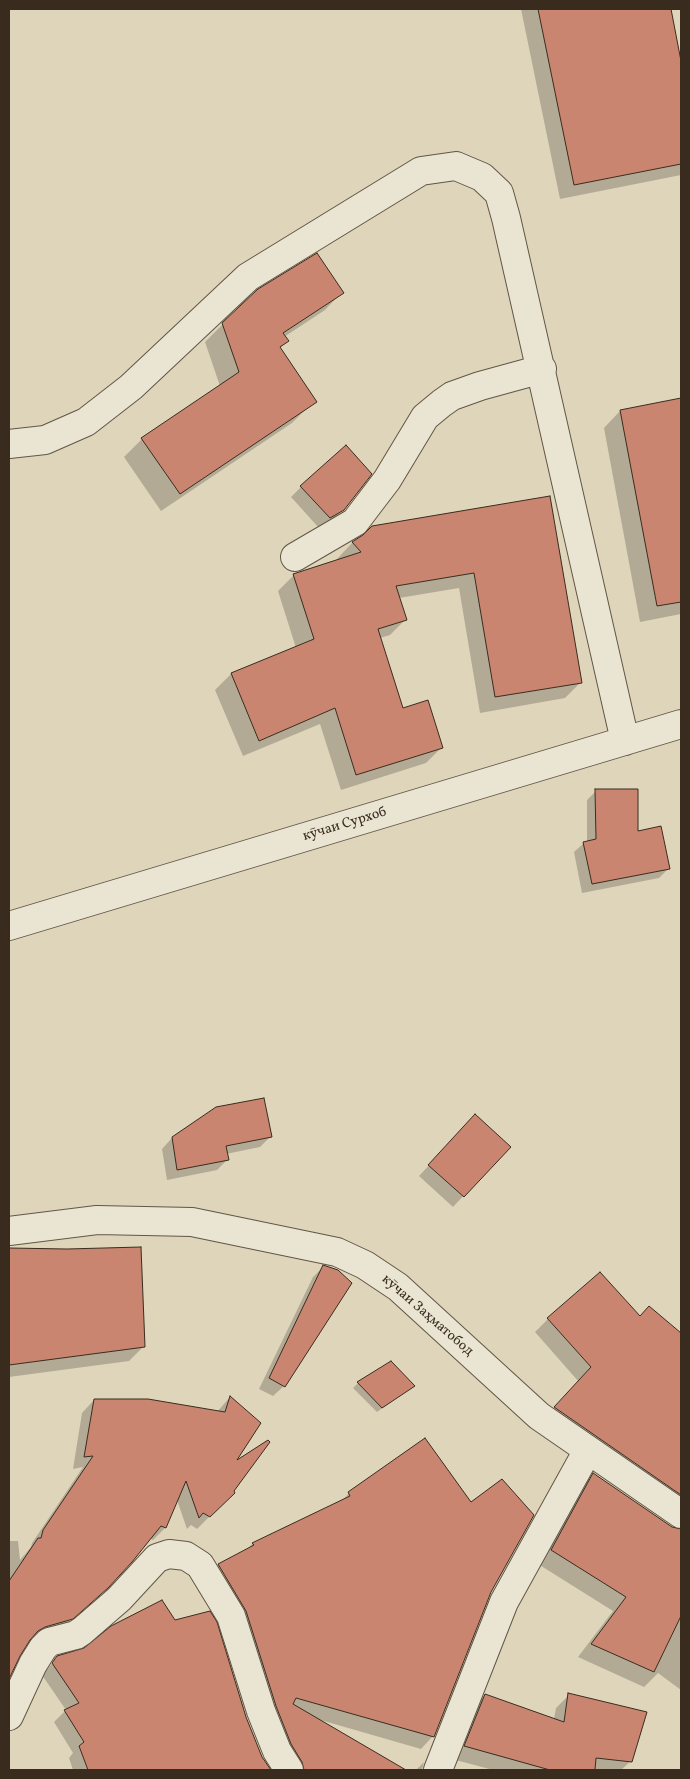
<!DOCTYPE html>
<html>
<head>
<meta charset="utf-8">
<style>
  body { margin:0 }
  #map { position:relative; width:690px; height:1779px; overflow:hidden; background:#dfd5ba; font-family:Vollkorn,serif }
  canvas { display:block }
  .frame { position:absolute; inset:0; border:10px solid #392c1f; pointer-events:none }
</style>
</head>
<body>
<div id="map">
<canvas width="690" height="1779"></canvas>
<div class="frame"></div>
</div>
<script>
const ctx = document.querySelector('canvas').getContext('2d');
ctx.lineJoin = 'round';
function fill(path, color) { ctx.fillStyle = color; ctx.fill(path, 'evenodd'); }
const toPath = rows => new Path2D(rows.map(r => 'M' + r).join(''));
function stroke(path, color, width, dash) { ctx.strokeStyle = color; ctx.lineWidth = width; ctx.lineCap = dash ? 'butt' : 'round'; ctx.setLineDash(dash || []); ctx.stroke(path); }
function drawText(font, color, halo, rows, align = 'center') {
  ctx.font = font + ' Vollkorn,serif'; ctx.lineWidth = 5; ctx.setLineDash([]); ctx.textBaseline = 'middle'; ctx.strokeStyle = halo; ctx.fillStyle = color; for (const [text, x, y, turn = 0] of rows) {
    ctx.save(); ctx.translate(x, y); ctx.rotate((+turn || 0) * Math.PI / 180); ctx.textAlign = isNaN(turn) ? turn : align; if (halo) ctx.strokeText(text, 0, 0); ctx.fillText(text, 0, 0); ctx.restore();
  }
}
fill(toPath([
  [521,9,669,9,681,67,681,175,560,199],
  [342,292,325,310,284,337,287,341,279,349,310,405,292,423,161,511,124,457,142,439,220,386,205,342,223,324],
  [681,400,681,614,640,622,604,428,620,411],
  [301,487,344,509,332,520,319,528,291,497],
  [549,497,581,682,565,698,480,713,459,588,399,598,406,619,390,635,380,638,403,709,442,747,426,763,341,790,320,724,243,756,215,690,231,674,296,648,278,591,294,575,338,561,337,559,352,543,362,538],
  [596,791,636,832,668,869,659,878,582,893,574,852,584,843,587,842,587,800],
  [465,1127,509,1147,453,1207,419,1176],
  [271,1136,260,1147,226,1154,227,1160,217,1170,167,1180,162,1149,172,1138],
  [9,1249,67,1250,143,1347,129,1361,9,1377],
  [323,1267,284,1386,273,1396,259,1389,313,1277],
  [649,1307,681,1334,681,1392,659,1418,681,1434,681,1520,542,1421,579,1382,535,1332,548,1319,639,1317],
  [391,1362,413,1386,377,1412,353,1388,358,1383],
  [230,1397,260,1423,233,1464,232,1491,233,1493,197,1529,191,1525,187,1529,177,1500,165,1528,153,1540,149,1538,94,1600,55,1633,30,1640,27,1642,18,1657,9,1677,9,1638,52,1625,9,1622,9,1541,18,1541,20,1560,31,1547,32,1543,83,1467,73,1469,82,1413,94,1400,217,1412],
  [594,1474,672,1528,681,1531,681,1690,658,1673,644,1687,578,1657,613,1611,538,1564,580,1488],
  [349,1493,490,1592,433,1736,421,1749,317,1719,404,1770,288,1770,206,1577,218,1565,246,1551,252,1544,341,1502],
  [58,1657,245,1717,261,1758,269,1770,73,1770,69,1758,73,1753,54,1722,66,1710,42,1675],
  [485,1695,554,1719,556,1708,569,1695,631,1761,621,1770,493,1770,452,1759,472,1708],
  [424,1762,422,1770,416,1770]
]), '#0003');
const building = toPath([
  [538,9,671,9,681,61,681,164,574,185,538,9],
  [317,253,344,293,283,333,289,341,280,347,317,402,180,494,141,438,239,372,222,323,258,289,317,253],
  [681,398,681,602,657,606,620,410,681,398],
  [346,445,372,474,344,510,330,518,300,486,346,445],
  [550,496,582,683,495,697,474,573,396,586,407,620,378,629,403,708,428,700,443,748,356,775,335,708,259,741,231,673,314,639,293,574,361,552,352,542,363,535,372,526,550,496],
  [595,789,638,789,638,831,661,826,670,869,592,884,583,842,596,839,595,789],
  [264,1098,272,1137,226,1146,229,1160,177,1170,172,1137,216,1107,264,1098],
  [475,1114,511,1147,464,1197,428,1165,475,1114],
  [141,1247,145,1347,9,1365,9,1248,67,1249,141,1247],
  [323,1265,338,1270,352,1283,285,1387,269,1378,323,1265],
  [600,1272,640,1316,649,1306,681,1333,681,1495,554,1407,591,1367,547,1318,600,1272],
  [391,1361,415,1386,382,1408,357,1382,391,1361],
  [230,1396,261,1423,237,1460,268,1440,270,1442,234,1491,235,1493,210,1517,203,1513,199,1518,186,1481,166,1528,161,1526,132,1562,108,1588,73,1619,45,1627,38,1631,30,1640,20,1656,9,1679,9,1581,38,1538,41,1538,43,1530,93,1456,84,1457,94,1399,148,1399,225,1412,230,1396],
  [425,1438,471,1502,502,1479,534,1515,491,1592,434,1737,296,1698,293,1704,406,1770,304,1770,302,1762,291,1744,276,1706,246,1611,218,1564,254,1545,252,1543,350,1496,348,1492,425,1438],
  [593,1473,672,1527,681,1529,681,1616,654,1672,591,1644,626,1597,551,1550,593,1473],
  [162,1600,175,1620,210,1611,217,1622,246,1717,262,1757,271,1770,88,1770,79,1746,84,1742,64,1710,79,1703,52,1663,57,1656,84,1648,111,1626,162,1600],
  [568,1693,647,1712,632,1762,596,1758,595,1770,550,1770,464,1746,485,1694,564,1722,568,1693]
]);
fill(building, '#c98570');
stroke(building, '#392c1f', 1);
const street = toPath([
  [9,444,45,440,86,422,131,387,248,277,421,171,456,166,482,177,499,193,506,218,625,741],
  [295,557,355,522,387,480,425,417,442,403,452,396,480,386,542,369],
  [9,926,681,724],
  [9,1231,97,1220,192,1222,337,1252,365,1265,398,1287,539,1416,681,1514],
  [9,1716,33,1664,43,1648,49,1642,76,1635,82,1631,119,1599,157,1558,169,1554,186,1556,200,1565,231,1616,261,1711,277,1751,289,1770],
  [438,1770,504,1602,588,1450]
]);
stroke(street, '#625646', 30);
stroke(street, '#eae4d2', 28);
drawText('14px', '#392c1f', '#eae4d2', [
  ["кӯчаи Сурхоб",345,825,-17],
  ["кӯчаи Заҳматобод",427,1316,41]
]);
</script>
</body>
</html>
